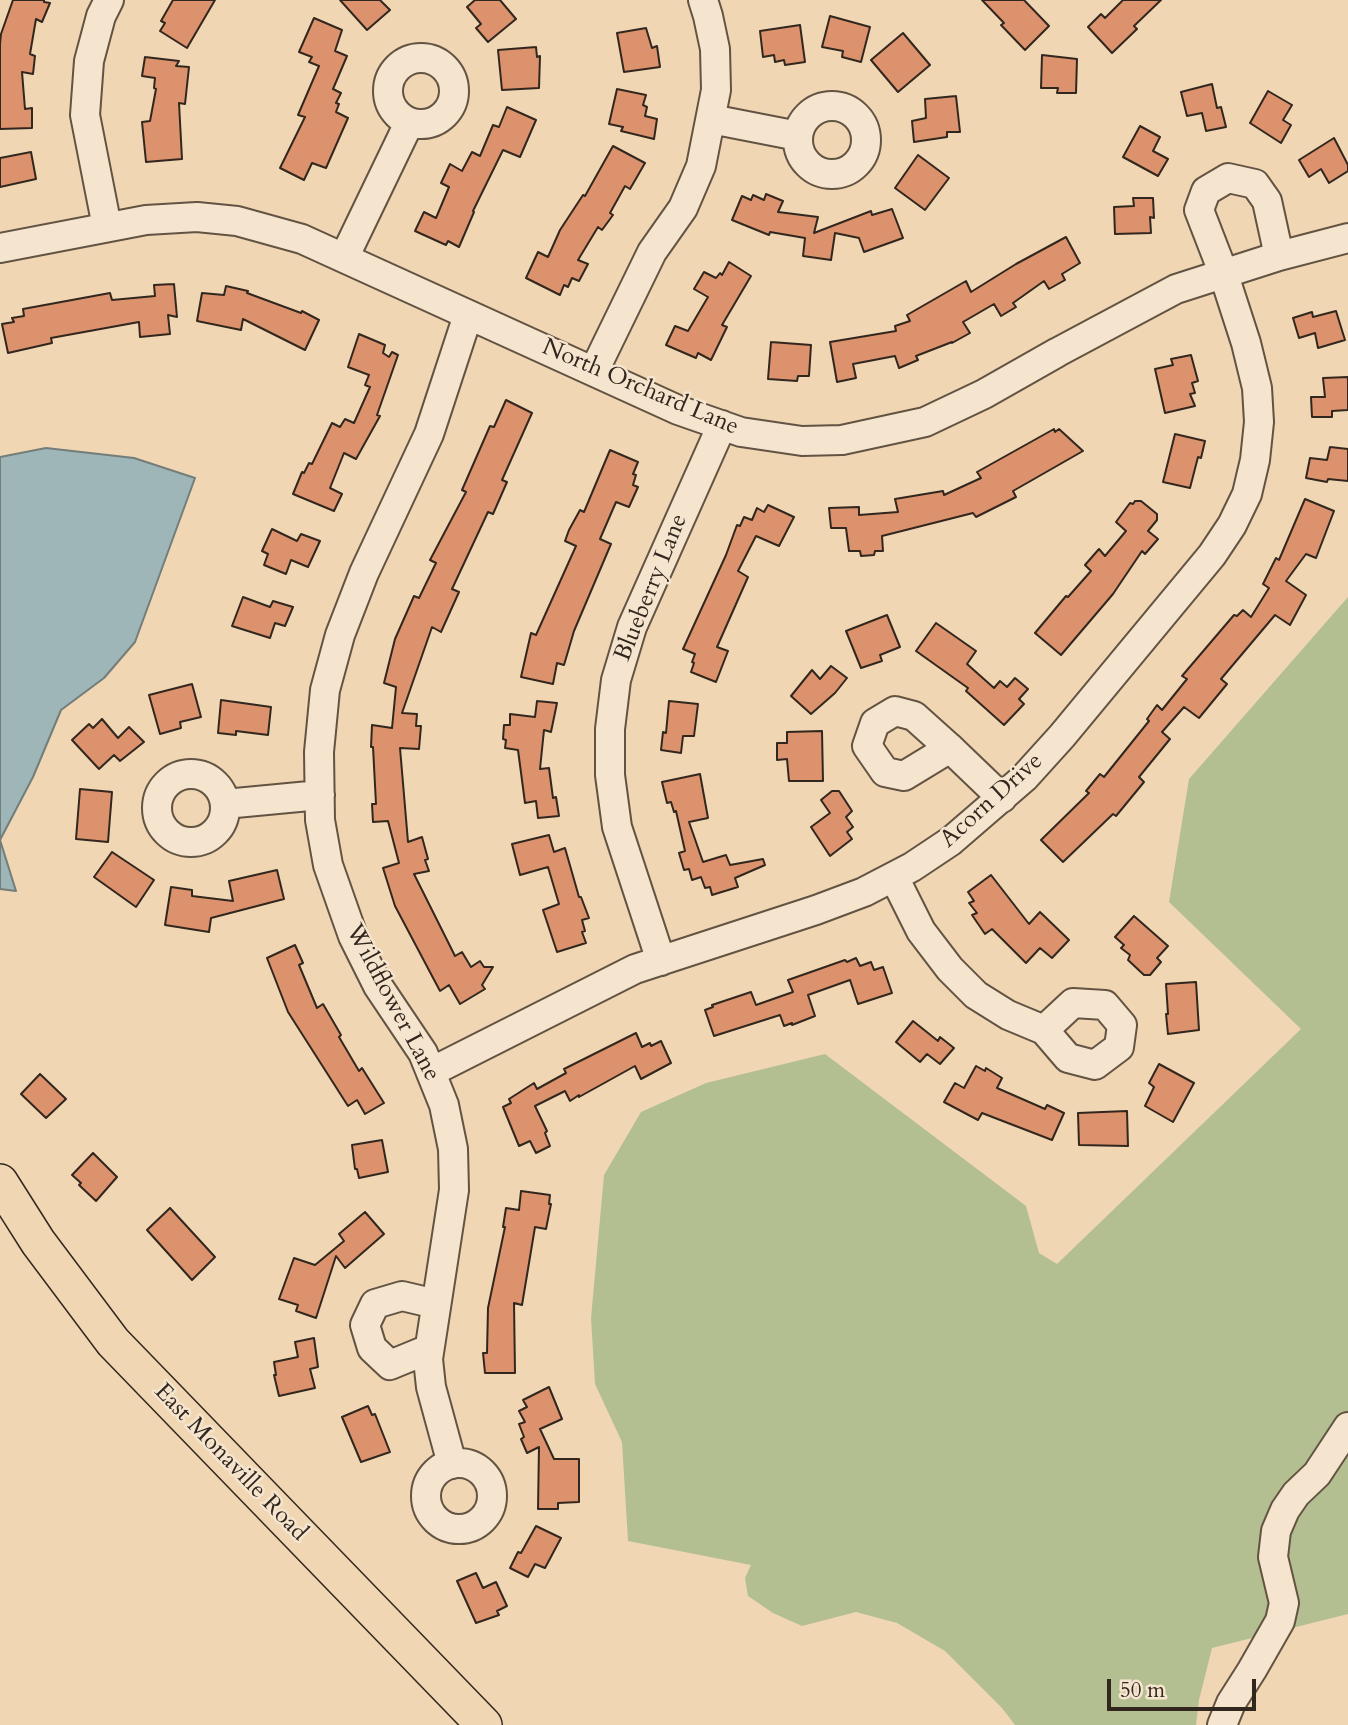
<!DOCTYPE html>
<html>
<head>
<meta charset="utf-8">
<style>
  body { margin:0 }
  #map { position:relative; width:1348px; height:1725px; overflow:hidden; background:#f0d6b3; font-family:Cardo,serif }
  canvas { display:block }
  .scale { position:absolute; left:1107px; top:1679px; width:149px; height:32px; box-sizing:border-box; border:4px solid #32271e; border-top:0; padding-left:9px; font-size:21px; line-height:24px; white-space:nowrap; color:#32271e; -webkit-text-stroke:5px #f5e4ce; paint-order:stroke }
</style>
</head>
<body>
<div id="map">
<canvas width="1348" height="1725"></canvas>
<div class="scale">50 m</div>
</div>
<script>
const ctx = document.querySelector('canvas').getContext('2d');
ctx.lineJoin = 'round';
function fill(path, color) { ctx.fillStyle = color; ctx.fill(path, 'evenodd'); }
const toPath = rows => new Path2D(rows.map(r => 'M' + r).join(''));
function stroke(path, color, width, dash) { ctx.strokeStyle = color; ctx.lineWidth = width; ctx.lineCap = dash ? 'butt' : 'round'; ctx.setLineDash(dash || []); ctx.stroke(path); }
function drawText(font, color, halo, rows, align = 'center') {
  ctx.font = font + ' Cardo,serif'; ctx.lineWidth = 5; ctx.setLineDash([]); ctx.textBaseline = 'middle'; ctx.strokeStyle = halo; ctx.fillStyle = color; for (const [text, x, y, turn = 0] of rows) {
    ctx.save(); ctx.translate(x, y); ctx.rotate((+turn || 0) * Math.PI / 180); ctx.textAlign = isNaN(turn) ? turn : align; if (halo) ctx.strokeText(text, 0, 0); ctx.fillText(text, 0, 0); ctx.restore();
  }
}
fill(toPath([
  [1348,597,1348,1614,1212,1648,1199,1700,1196,1725,1015,1725,1002,1708,945,1651,897,1623,856,1612,802,1626,773,1613,748,1596,745,1578,751,1565,628,1541,622,1442,595,1384,591,1318,604,1175,641,1112,706,1083,825,1054,1026,1206,1039,1253,1057,1264,1301,1029,1169,902,1189,779]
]), '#b4bf91');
const water = toPath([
  [46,448,134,458,195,478,135,642,104,678,61,710,33,777,0,840,16,891,0,889,0,457,46,448]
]);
fill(water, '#9fb6b8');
stroke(water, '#737d7a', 2);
const building = toPath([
  [13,0,44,0,44,2,50,3,42,22,36,19,30,54,35,56,33,74,22,72,25,109,32,108,32,128,0,129,0,44,1,34,13,0],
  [173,0,215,0,187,48,160,31,165,23,161,21,173,0],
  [340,0,380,0,390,10,367,30,340,0],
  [475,0,500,0,516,19,488,42,476,28,481,24,467,7,475,0],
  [982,0,1024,0,1049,26,1025,50,1001,25,1004,23,982,0],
  [1123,0,1161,0,1134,26,1137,29,1112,53,1088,27,1101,14,1105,18,1123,0],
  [830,16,870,27,861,62,842,57,843,51,822,47,830,16],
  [314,18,342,30,335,51,347,56,333,89,341,93,336,103,339,104,336,112,348,118,326,168,312,163,304,180,280,168,305,117,298,115,319,66,309,62,312,57,299,52,314,18],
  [800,25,805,62,785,65,784,60,775,62,774,55,763,57,760,31,800,25],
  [646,28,652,48,657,46,660,67,624,72,617,33,646,28],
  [903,33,930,65,898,92,871,60,903,33],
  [536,47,537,57,540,56,539,88,502,90,498,50,536,47],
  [1042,55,1077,59,1076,93,1057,93,1058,88,1041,88,1042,55],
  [145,57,179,61,176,66,189,67,185,104,179,103,182,159,146,162,142,122,150,121,156,89,154,88,155,78,142,76,145,57],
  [1212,84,1217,108,1221,107,1226,127,1206,131,1202,113,1187,116,1181,92,1212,84],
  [617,89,646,95,643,105,647,107,645,116,657,119,654,139,621,131,623,127,609,124,617,89],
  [1268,91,1292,105,1283,120,1291,125,1281,143,1250,123,1268,91],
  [956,96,960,132,947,132,947,137,914,142,912,121,926,118,925,99,956,96],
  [507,107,536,120,520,157,503,150,473,211,474,212,459,247,448,241,446,245,415,231,424,212,436,218,449,187,441,183,450,164,462,171,472,152,480,156,493,125,499,127,507,107],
  [1140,126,1160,137,1153,151,1168,159,1158,176,1123,157,1140,126],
  [1334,138,1348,165,1348,171,1329,183,1321,169,1309,177,1299,160,1334,138],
  [613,146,645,163,630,189,625,186,610,213,613,215,602,230,598,227,578,260,588,264,579,281,572,278,568,287,564,285,560,295,526,278,538,252,548,257,560,230,583,195,585,196,613,146],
  [31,152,36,179,0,187,0,158,31,152],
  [918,155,949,178,925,210,895,188,918,155],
  [766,194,783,201,778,212,818,217,814,233,871,211,872,215,892,209,903,238,864,252,859,238,835,233,831,260,803,256,805,238,770,232,769,235,732,220,742,196,751,200,753,195,764,200,766,194],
  [1133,198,1153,198,1154,218,1150,217,1151,233,1115,234,1114,207,1134,206,1133,198],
  [1066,237,1080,263,1062,274,1065,280,1049,289,1044,281,1013,303,1016,307,1001,316,994,304,963,322,970,333,952,343,952,342,916,356,918,360,899,368,895,356,853,364,856,378,837,382,830,342,896,331,895,326,910,321,907,315,966,281,971,292,1016,264,1066,237],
  [729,262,751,276,722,325,727,327,711,360,698,353,696,358,666,345,675,326,688,331,708,297,694,289,704,272,716,278,720,273,722,275,729,262],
  [174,284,177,317,168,315,170,334,140,337,139,322,51,338,52,343,8,353,2,324,14,322,12,318,24,316,23,309,110,293,112,300,155,296,154,285,174,284],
  [226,286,248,291,247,293,301,313,302,311,319,320,305,350,243,319,241,330,197,321,202,293,224,295,226,286],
  [1336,311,1345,340,1318,348,1315,333,1299,338,1293,318,1312,312,1313,317,1336,311],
  [359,334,385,345,383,353,389,357,392,352,398,355,377,415,380,416,356,459,344,453,330,488,342,494,334,511,293,494,302,472,304,473,309,463,312,464,332,423,340,427,345,419,354,423,370,387,365,385,369,375,348,367,359,334],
  [771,342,811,345,809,376,798,376,797,381,768,379,771,342],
  [1191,355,1198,381,1192,383,1195,393,1190,394,1195,406,1165,413,1155,369,1173,365,1171,359,1191,355],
  [1348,377,1348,410,1332,411,1332,417,1312,417,1311,397,1325,397,1323,378,1348,377],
  [506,400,532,413,502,480,507,482,493,514,488,512,452,589,459,592,441,632,432,627,402,713,417,714,416,726,421,726,419,749,400,748,408,842,422,837,428,859,425,860,429,871,414,874,455,956,462,952,471,967,480,961,484,967,493,967,482,985,485,989,460,1004,449,985,440,991,395,906,383,868,399,863,388,821,373,822,372,804,376,804,373,747,371,747,372,725,392,728,396,687,384,683,395,639,414,596,419,598,436,563,430,560,466,492,462,490,490,426,494,427,506,400],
  [1054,429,1055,432,1059,429,1083,451,1013,491,1016,497,976,517,973,513,882,536,883,551,875,551,874,555,861,556,860,551,849,551,846,528,831,528,829,508,859,507,859,515,898,512,895,499,943,491,944,495,981,478,977,472,1054,429],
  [1175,434,1205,441,1201,458,1198,457,1190,488,1163,482,1175,434],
  [1330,447,1348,449,1348,481,1328,479,1327,482,1306,478,1310,458,1327,460,1330,447],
  [610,450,638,462,633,474,636,475,633,485,638,487,629,507,616,502,600,539,611,544,574,631,564,665,557,663,553,684,521,677,531,633,536,635,576,546,565,541,569,530,580,510,584,512,610,450],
  [1305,499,1334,511,1316,558,1306,554,1286,581,1306,595,1290,625,1275,615,1221,679,1227,684,1199,718,1184,707,1162,732,1170,739,1139,777,1144,782,1116,816,1113,814,1063,862,1041,840,1089,793,1086,791,1100,774,1104,777,1149,721,1147,719,1157,705,1162,710,1187,679,1182,676,1234,615,1237,616,1243,610,1251,617,1269,588,1263,584,1276,558,1279,560,1305,499],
  [1135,501,1141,501,1157,514,1157,520,1148,531,1158,539,1145,554,1142,551,1113,594,1061,655,1035,633,1066,596,1068,597,1091,571,1085,565,1099,549,1105,556,1126,531,1116,522,1130,503,1133,504,1135,501],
  [768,505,794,517,779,546,756,536,738,571,748,577,717,647,728,651,716,682,691,672,694,663,692,662,695,654,683,649,726,555,737,525,740,526,744,517,752,520,757,508,764,512,768,505],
  [272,529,297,541,301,534,320,541,308,567,291,560,286,574,264,565,268,554,262,551,272,529],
  [243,597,270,607,273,601,293,607,285,626,275,623,270,638,232,626,243,597],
  [887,615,900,647,880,655,882,661,861,668,846,631,887,615],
  [936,623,976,651,967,664,994,688,1000,681,1007,687,1015,678,1028,689,1019,699,1024,704,1004,725,966,691,968,688,916,651,936,623],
  [831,666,847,678,835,693,811,714,791,696,812,670,820,679,831,666],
  [192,684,201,717,180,722,181,728,160,734,149,695,192,684],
  [221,700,271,707,268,735,236,731,236,735,218,733,221,700],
  [537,701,557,703,551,732,544,730,540,769,549,768,553,798,556,797,559,816,538,818,536,801,525,803,518,750,505,748,506,740,503,739,504,725,510,725,510,714,535,717,537,701],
  [669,701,698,704,694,736,683,736,681,753,661,750,663,732,666,733,669,701],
  [102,719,118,738,129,727,144,742,120,761,114,755,99,769,72,740,89,724,93,728,102,719],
  [822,731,823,781,789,781,787,759,777,760,777,743,787,743,787,732,822,731],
  [700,774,708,818,689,822,703,862,726,855,730,865,763,859,765,865,735,878,738,887,712,895,710,887,705,888,701,877,692,880,689,869,684,870,679,853,685,851,676,811,674,812,671,802,667,803,662,782,700,774],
  [80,789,112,792,108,842,76,839,80,789],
  [832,791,839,791,852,811,846,817,853,827,847,832,852,839,830,856,811,827,830,813,821,800,832,791],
  [549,835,554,852,565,848,579,897,581,897,589,918,582,920,585,931,582,932,586,943,557,952,543,910,559,904,548,867,520,875,512,844,549,835],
  [112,852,154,880,136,907,94,877,112,852],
  [277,870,284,899,211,918,209,932,165,925,171,887,192,890,192,896,233,901,229,881,277,870],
  [991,875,1029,924,1040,912,1069,940,1052,958,1040,948,1026,963,992,929,985,934,972,915,977,913,969,903,974,901,968,892,991,875],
  [1134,916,1168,946,1157,958,1161,962,1150,975,1144,975,1128,960,1130,955,1121,948,1124,945,1115,937,1134,916],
  [295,945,303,963,299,965,317,1008,323,1004,341,1035,339,1037,359,1071,362,1068,384,1103,365,1114,357,1100,348,1106,288,1012,267,958,295,945],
  [856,958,860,966,871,962,874,970,883,967,892,993,858,1004,850,980,808,995,815,1016,792,1025,792,1023,784,1026,780,1015,714,1036,705,1010,713,1007,712,1005,751,992,756,1005,793,992,788,980,845,960,847,962,856,958],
  [1196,982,1199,1030,1168,1034,1166,1014,1168,1014,1166,984,1196,982],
  [913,1021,938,1041,940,1037,954,1048,940,1064,927,1054,920,1062,896,1042,913,1021],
  [636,1033,642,1047,650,1043,651,1046,661,1041,671,1063,641,1079,635,1066,579,1097,579,1095,570,1101,565,1091,535,1106,547,1131,545,1133,550,1146,536,1153,530,1141,519,1146,503,1107,511,1103,509,1099,534,1083,537,1089,566,1073,564,1069,636,1033],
  [1159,1064,1194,1083,1173,1122,1145,1106,1154,1087,1149,1083,1159,1064],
  [976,1066,985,1071,986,1068,1002,1078,997,1088,1045,1109,1047,1105,1064,1113,1052,1140,982,1113,978,1120,944,1102,955,1083,964,1088,976,1066],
  [40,1074,66,1099,46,1118,21,1094,40,1074],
  [1127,1111,1128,1146,1079,1145,1078,1113,1127,1111],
  [382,1140,388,1172,359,1178,357,1169,355,1169,352,1145,382,1140],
  [93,1153,117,1177,96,1201,79,1185,81,1183,72,1175,93,1153],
  [521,1191,550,1195,549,1204,551,1204,546,1229,535,1227,522,1305,514,1303,515,1373,485,1373,483,1353,487,1353,488,1308,505,1227,503,1227,506,1208,519,1210,521,1191],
  [170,1208,215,1257,192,1280,147,1230,170,1208],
  [365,1212,384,1234,345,1268,336,1256,316,1318,296,1311,298,1305,279,1299,294,1258,315,1265,344,1241,339,1234,365,1212],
  [314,1338,318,1367,310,1369,315,1388,279,1396,274,1375,276,1375,274,1362,298,1357,295,1342,314,1338],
  [549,1387,562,1419,540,1429,554,1459,579,1459,579,1502,558,1503,558,1509,538,1509,539,1447,527,1453,521,1439,524,1437,519,1424,525,1422,519,1411,527,1407,523,1400,549,1387],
  [368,1406,372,1415,375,1414,390,1452,361,1462,342,1417,368,1406],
  [536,1526,561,1538,545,1568,535,1564,528,1577,510,1568,518,1552,521,1553,536,1526],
  [476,1573,483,1588,496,1582,507,1606,497,1611,499,1615,476,1623,457,1581,476,1573]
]);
fill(building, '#dc926c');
stroke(building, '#32271e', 2);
const minor = toPath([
  '388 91a33 33 0 1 1 66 0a33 33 0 1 1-66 0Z',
  '798 140a34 34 0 1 1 68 0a34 34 0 1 1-68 0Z',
  [711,119,798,136],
  [107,227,85,115,89,61,101,16,109,0],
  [0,248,146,220,197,217,237,221,302,239,678,410,741,432,802,441,842,440,925,422,984,394,1058,352,1176,289,1279,256,1348,238],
  [344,258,409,123],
  [594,371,652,252,683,208,701,166,716,90,715,49,708,16,703,0],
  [950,748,904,776,885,772,867,746,875,723,895,711,914,716,953,751,1002,798],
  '157 808a34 34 0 1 1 68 0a34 34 0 1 1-68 0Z',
  [225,804,320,795],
  [894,877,921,931,950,969,976,995,1008,1015,1044,1030,1068,1058,1095,1065,1119,1047,1122,1025,1105,1005,1073,1003,1044,1030],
  [661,961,617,827,610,775,610,729,616,680,632,627,722,425],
  [431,1072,635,969,816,910,864,892,912,867,951,841,1024,778,1062,736,1212,555,1232,525,1247,494,1255,460,1259,422,1257,388,1246,343,1223,272,1199,210,1206,191,1228,178,1255,184,1267,201,1279,256],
  [429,1349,390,1365,372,1348,365,1325,375,1304,402,1296,436,1304],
  '426 1496a33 33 0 1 1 66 0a33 33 0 1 1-66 0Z',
  [452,1464,431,1387,428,1359,454,1190,453,1149,444,1105,423,1053,378,986,353,936,328,865,320,820,319,752,325,690,340,635,364,573,429,434,468,315],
  [1222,1725,1231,1703,1252,1670,1280,1621,1284,1603,1273,1557,1276,1531,1285,1510,1296,1494,1317,1474,1348,1427]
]);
const major = toPath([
  [0,1182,38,1242,113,1342,484,1725]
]);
stroke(minor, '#625343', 32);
stroke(major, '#32271e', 38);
stroke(minor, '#f5e4ce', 28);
stroke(major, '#f0d6b3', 35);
drawText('24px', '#32271e', '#f5e4ce', [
  ["North Orchard Lane",640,388,23],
  ["Blueberry Lane",652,588,-68],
  ["Acorn Drive",992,801,-42],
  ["Wildflower Lane",392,1003,62],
  ["East Monaville Road",230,1463,46]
]);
</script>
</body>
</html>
